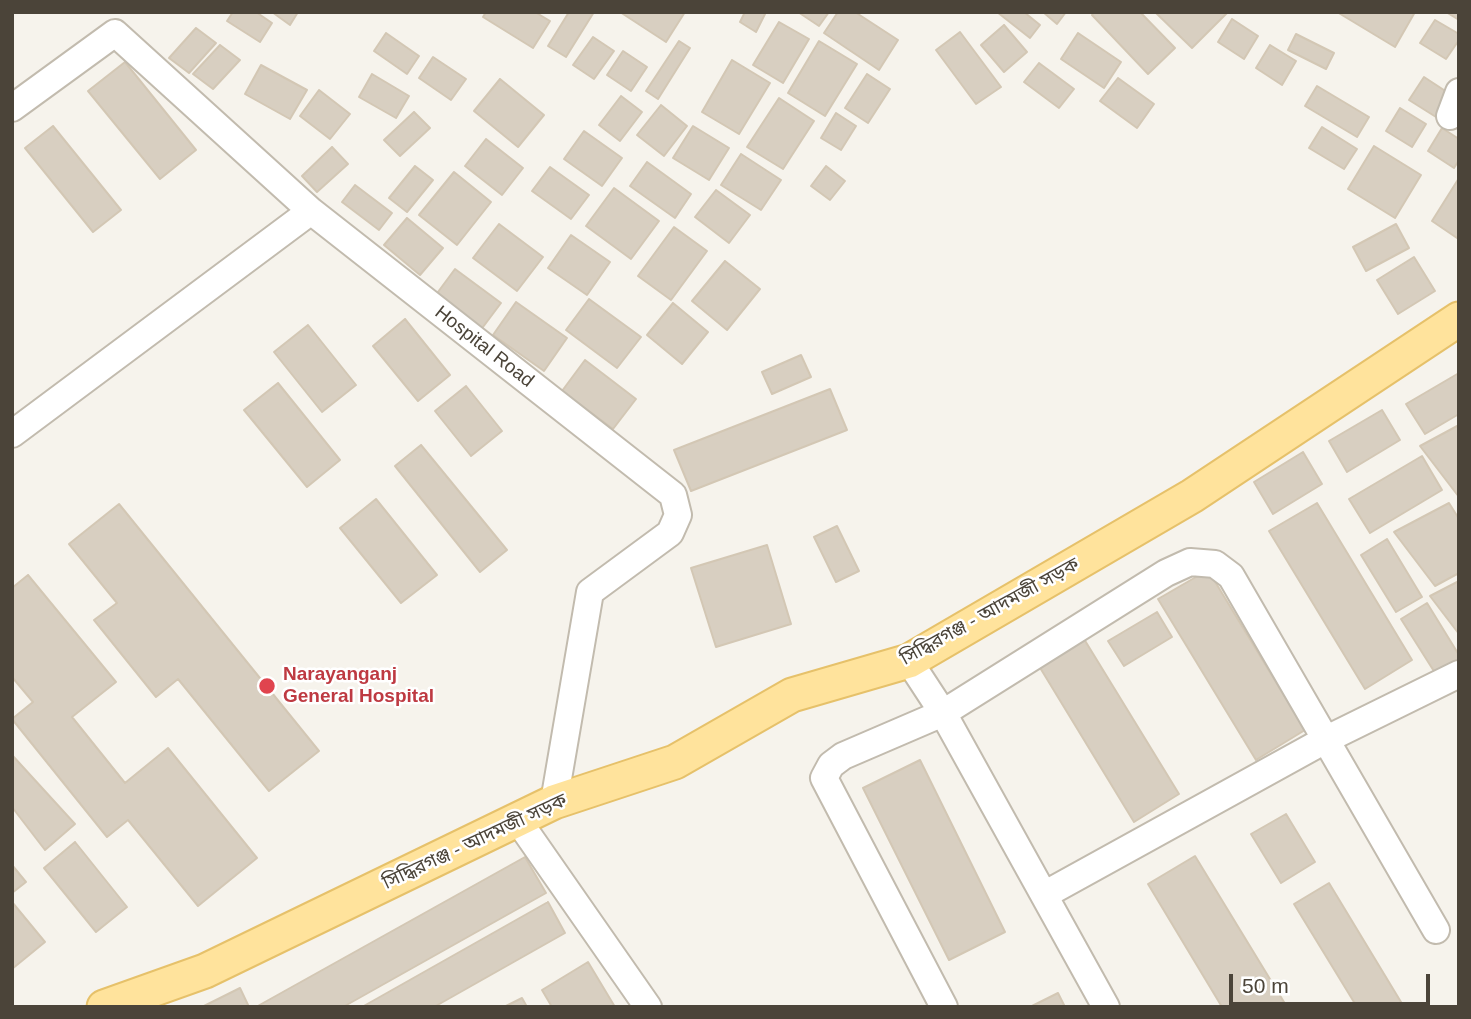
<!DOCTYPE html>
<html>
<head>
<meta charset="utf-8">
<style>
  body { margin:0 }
  #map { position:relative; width:1471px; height:1019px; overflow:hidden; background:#f6f3ec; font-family:Arial,sans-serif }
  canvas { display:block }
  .frame { position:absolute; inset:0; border:14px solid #4b4439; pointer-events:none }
  .scale { position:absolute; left:1229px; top:974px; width:201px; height:32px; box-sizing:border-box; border:4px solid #4b4439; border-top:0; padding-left:9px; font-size:21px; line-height:24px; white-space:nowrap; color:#4b4439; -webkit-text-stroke:5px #fff; paint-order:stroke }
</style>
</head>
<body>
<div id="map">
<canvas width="1471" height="1019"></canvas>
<div class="frame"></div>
<div class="scale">50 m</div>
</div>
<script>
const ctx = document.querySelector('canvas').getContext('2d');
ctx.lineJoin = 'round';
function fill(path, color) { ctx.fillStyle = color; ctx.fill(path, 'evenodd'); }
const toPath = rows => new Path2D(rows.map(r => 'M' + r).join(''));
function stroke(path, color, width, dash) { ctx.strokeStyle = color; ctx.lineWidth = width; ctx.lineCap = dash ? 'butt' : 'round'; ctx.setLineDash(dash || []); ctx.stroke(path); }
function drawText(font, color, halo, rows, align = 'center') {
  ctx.font = font + ' Arial,"Noto Sans Bengali",sans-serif'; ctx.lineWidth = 5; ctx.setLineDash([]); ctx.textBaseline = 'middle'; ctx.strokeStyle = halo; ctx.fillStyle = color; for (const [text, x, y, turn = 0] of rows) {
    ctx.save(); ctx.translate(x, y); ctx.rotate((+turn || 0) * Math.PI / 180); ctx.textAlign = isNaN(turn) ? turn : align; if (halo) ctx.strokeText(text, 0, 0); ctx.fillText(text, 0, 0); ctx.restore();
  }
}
const building = toPath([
  [233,12,256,12,272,23,260,42,227,21,233,12],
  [272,12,298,12,290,25,272,12],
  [486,12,535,12,550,21,533,48,483,17,486,12],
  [569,12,594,12,566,57,548,46,569,12],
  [620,12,685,12,666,42,620,12],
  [745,12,766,12,756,32,740,22,745,12],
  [798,12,829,12,819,26,798,12],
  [838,12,855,12,898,40,879,70,824,33,838,12],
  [997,12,1024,12,1040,25,1030,38,997,12],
  [1043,12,1066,12,1057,24,1043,12],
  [1094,12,1140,12,1175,48,1148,74,1092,15,1094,12],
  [1155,12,1228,12,1192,48,1155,12],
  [1337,12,1415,12,1395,47,1337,12],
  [1446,12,1459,12,1459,20,1446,12],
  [1232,19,1258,36,1244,59,1218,42,1232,19],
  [1435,20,1459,34,1459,40,1446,59,1420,43,1435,20],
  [779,22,809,39,783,83,753,65,779,22],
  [1004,25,1027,52,1004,72,981,45,1004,25],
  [196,28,216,43,189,73,169,58,196,28],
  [960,32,1001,87,976,104,936,50,960,32],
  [386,33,419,56,407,74,374,51,386,33],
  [1078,33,1121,62,1104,88,1061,59,1078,33],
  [1296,34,1334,53,1326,69,1288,50,1296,34],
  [593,37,614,51,594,79,573,65,593,37],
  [679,41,690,48,658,99,646,91,679,41],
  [819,41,857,64,825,116,788,93,819,41],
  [220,45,240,60,213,89,193,74,220,45],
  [1270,45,1296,61,1282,85,1256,68,1270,45],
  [623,51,647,67,631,91,607,75,623,51],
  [433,57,466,79,451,100,419,78,433,57],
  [732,60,770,83,739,134,702,112,732,60],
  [125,62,196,150,160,179,88,91,125,62],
  [1039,63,1074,89,1059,108,1024,82,1039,63],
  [261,65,307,90,290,119,245,94,261,65],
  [372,74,409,96,396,118,359,97,372,74],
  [867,74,890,89,868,123,845,108,867,74],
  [1424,77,1450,94,1436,117,1409,100,1424,77],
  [1118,78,1154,104,1137,128,1100,101,1118,78],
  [500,79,544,115,518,147,474,111,500,79],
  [1317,86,1369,117,1357,137,1305,106,1317,86],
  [319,90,350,114,330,139,300,116,319,90],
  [621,96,642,112,620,141,599,125,621,96],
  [779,98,814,121,783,169,747,147,779,98],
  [661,105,687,126,664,156,637,135,661,105],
  [1400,108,1426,124,1412,147,1386,131,1400,108],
  [414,112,430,128,400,156,384,140,414,112],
  [836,113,856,126,841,150,821,138,836,113],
  [53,126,121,210,93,232,25,148,53,126],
  [693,126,729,148,709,180,673,158,693,126],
  [1322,127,1357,149,1344,169,1309,148,1322,127],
  [1442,128,1459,139,1459,160,1454,168,1428,151,1442,128],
  [584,131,622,158,602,186,564,159,584,131],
  [486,139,523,168,502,195,465,166,486,139],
  [1374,146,1421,175,1395,218,1348,189,1374,146],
  [332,147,348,164,317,192,302,176,332,147],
  [741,154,781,180,761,210,721,185,741,154],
  [647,162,691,194,675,218,630,186,647,162],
  [415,166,433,180,407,212,389,198,415,166],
  [826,166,845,181,830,200,811,186,826,166],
  [550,167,589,195,571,219,532,191,550,167],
  [454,172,491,202,457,245,419,215,454,172],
  [1459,178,1459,235,1457,238,1432,221,1459,178],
  [355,185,392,213,379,230,342,202,355,185],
  [614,188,659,221,631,259,586,226,614,188],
  [716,190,750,215,729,243,695,217,716,190],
  [407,218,443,248,420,275,384,245,407,218],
  [499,224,543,257,517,291,473,258,499,224],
  [1396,224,1409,248,1366,271,1353,247,1396,224],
  [674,227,707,251,671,300,638,276,674,227],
  [571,235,610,262,587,295,548,268,571,235],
  [1414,257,1435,291,1398,314,1377,280,1414,257],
  [725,261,760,289,727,330,692,301,725,261],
  [455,269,501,303,480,331,435,296,455,269],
  [589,299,641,337,617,368,566,330,589,299],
  [516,302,567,338,544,371,493,335,516,302],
  [673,303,708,332,682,364,647,335,673,303],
  [405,319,450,375,418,401,373,346,405,319],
  [308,325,356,385,322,412,274,352,308,325],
  [801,355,811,377,772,394,762,372,801,355],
  [585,360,636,399,613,429,562,391,585,360],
  [1459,373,1459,414,1425,434,1406,404,1459,373],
  [278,383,340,460,307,487,244,410,278,383],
  [466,386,502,431,471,456,435,411,466,386],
  [830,389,847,430,691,491,674,450,830,389],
  [1382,410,1400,440,1347,472,1329,441,1382,410],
  [1459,425,1459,497,1420,446,1459,425],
  [421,445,507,550,480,572,395,466,421,445],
  [1303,452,1322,484,1273,514,1254,482,1303,452],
  [1422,456,1442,490,1370,533,1349,499,1422,456],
  [376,499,437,575,401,603,340,528,376,499],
  [1317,503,1412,660,1365,689,1269,531,1317,503],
  [1449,503,1459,519,1459,573,1435,586,1394,532,1449,503],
  [119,504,319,751,269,791,178,679,156,697,94,620,117,603,69,544,119,504],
  [837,526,859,571,836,582,814,537,837,526],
  [1387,539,1422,597,1396,612,1361,555,1387,539],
  [767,545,791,624,716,647,691,568,767,545],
  [1208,570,1305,730,1256,760,1158,599,1208,570],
  [28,575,116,682,72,717,125,783,168,748,257,858,198,906,128,820,107,837,12,719,33,702,12,677,12,588,28,575],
  [1459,581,1459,634,1430,596,1459,581],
  [1427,603,1459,655,1459,663,1437,676,1401,619,1427,603],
  [1157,612,1172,637,1124,666,1108,641,1157,612],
  [1084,639,1179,794,1134,822,1039,666,1084,639],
  [12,755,75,824,45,850,12,807,12,755],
  [920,760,1005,932,949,960,863,788,920,760],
  [1286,814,1315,862,1281,883,1251,834,1286,814],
  [75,842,127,907,96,932,44,868,75,842],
  [1195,856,1287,1007,1222,1007,1148,884,1195,856],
  [525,857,546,893,343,1007,256,1007,525,857],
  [12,865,26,882,12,893,12,865],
  [1329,883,1404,1007,1357,1007,1294,904,1329,883],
  [12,902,45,942,12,969,12,902],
  [548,902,565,933,434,1007,362,1007,548,902],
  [588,962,615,1007,552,1007,542,990,588,962],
  [240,988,249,1007,202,1007,240,988],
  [1058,993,1065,1007,1030,1007,1058,993],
  [522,998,527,1007,504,1007,522,998]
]);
fill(building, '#d8cfc1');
stroke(building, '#d3c7b4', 2);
const minor = toPath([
  [12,108,115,33,311,211,673,495,678,515,670,533,590,592,554,802],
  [1450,116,1459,92],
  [12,434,311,211],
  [909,661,943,713,1106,1007],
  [517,819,648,1007],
  [1044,895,1325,740,1459,674],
  [944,1007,824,778,831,765,843,756,943,713,1166,573,1190,562,1215,564,1231,576,1436,930]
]);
const major = toPath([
  [104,1007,205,971,554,802,675,762,792,695,909,661,1192,496,1459,319]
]);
stroke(minor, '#c2bbae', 30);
stroke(major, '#e6c16a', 37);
stroke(minor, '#fff', 26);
stroke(major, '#ffe39c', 33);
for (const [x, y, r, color] of [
  [267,686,9,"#e0444e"]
]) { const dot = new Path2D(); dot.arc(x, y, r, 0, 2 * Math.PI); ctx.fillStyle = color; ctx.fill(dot); stroke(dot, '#fff', 2.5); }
drawText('19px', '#4b4439', '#fff', [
  ["Hospital Road",484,347,38],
  ["সিদ্ধিরগঞ্জ - আদমজী সড়ক",990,612,-29],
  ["সিদ্ধিরগঞ্জ - আদমজী সড়ক",475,842,-25]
]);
drawText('bold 19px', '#be3a42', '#fff', [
  ["Narayanganj",283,675],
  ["General Hospital",283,697]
], 'left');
</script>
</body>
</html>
